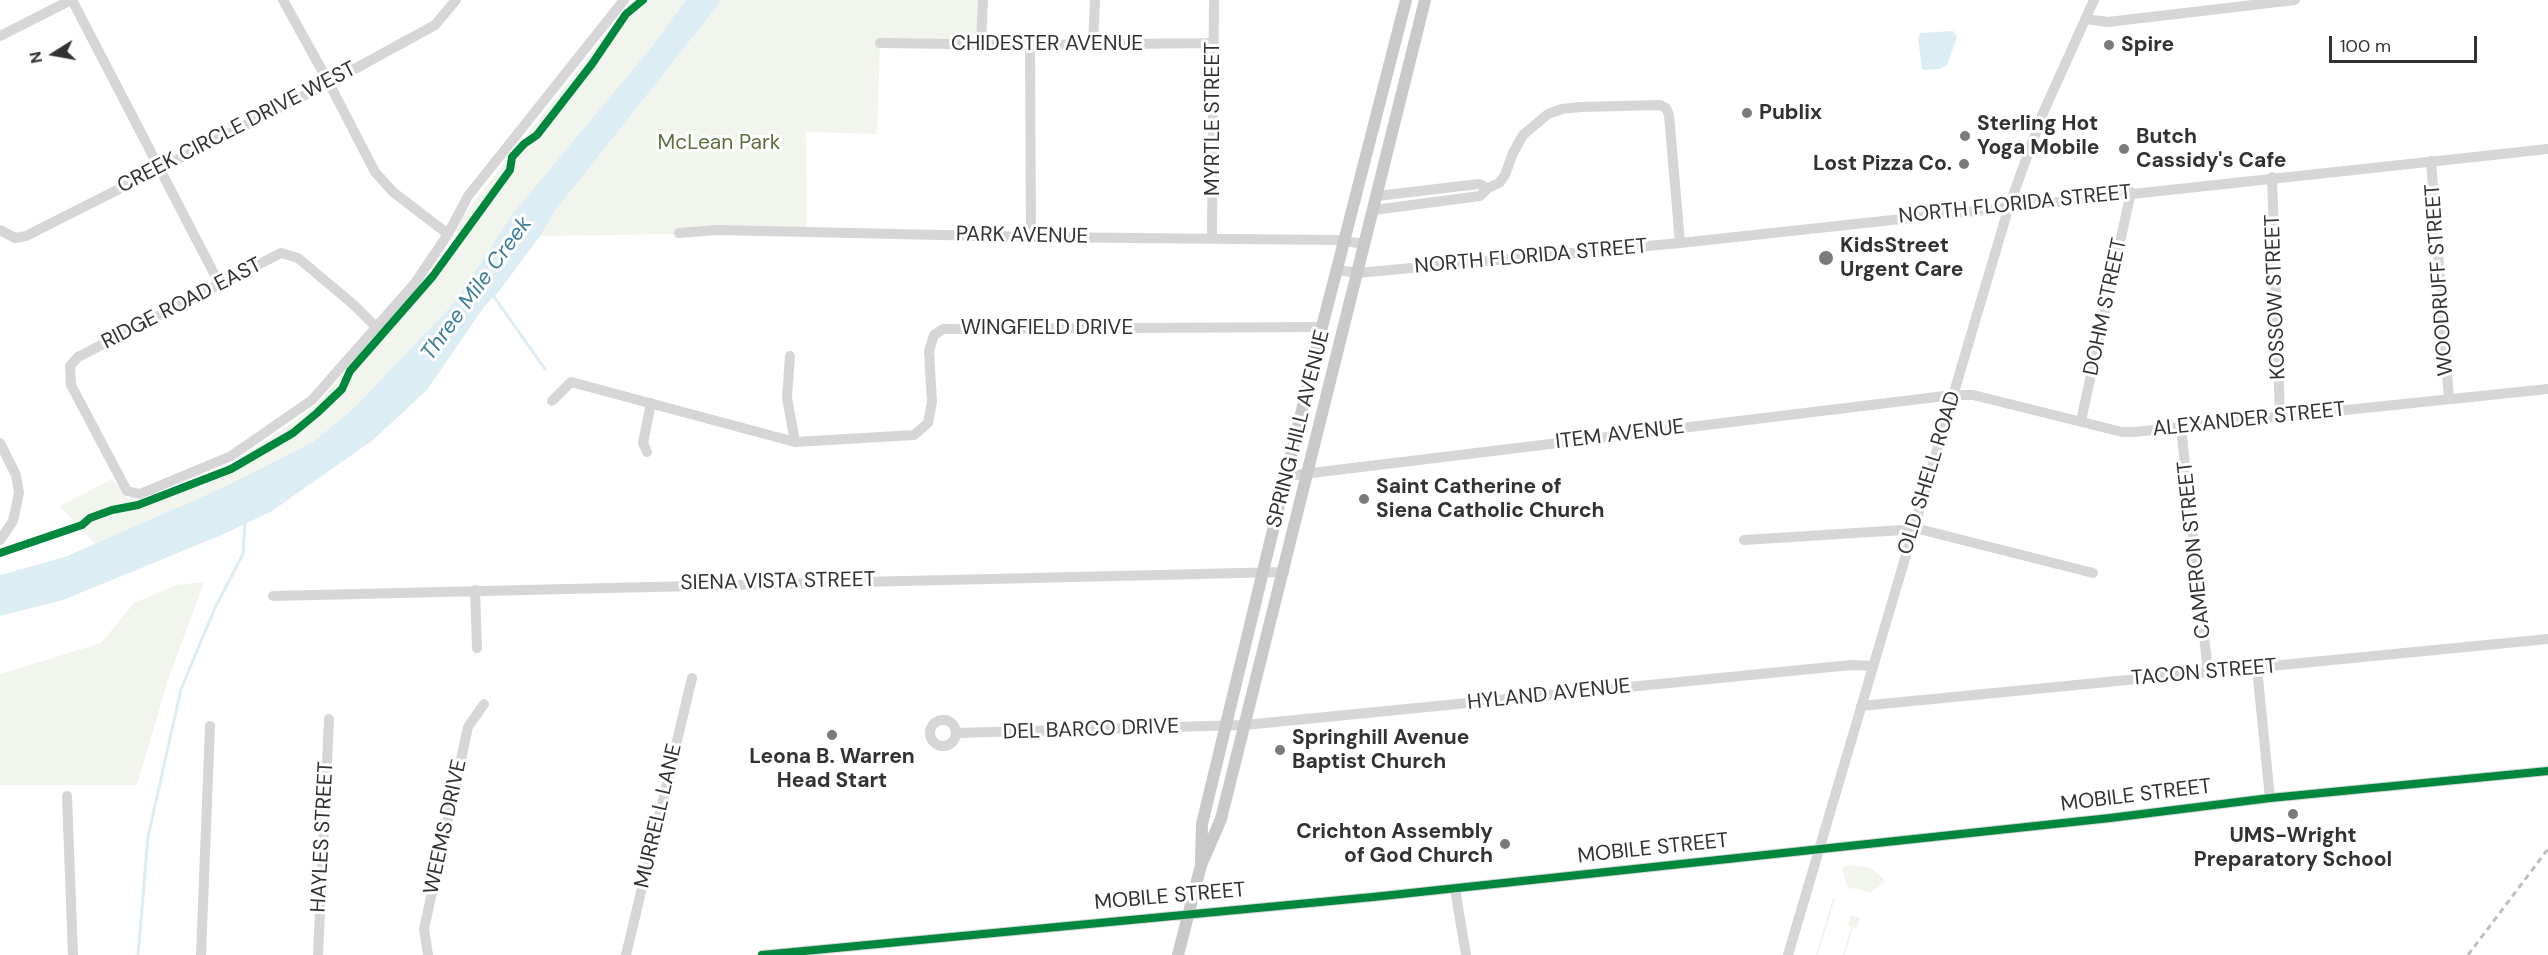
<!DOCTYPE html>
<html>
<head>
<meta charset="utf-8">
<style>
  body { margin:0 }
  #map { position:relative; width:2548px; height:955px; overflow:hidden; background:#fff; font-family:"DM Sans",sans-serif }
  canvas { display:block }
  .north { position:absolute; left:24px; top:24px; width:60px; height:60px; -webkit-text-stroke:4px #fff; paint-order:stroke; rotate:259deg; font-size:16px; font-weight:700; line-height:24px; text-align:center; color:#323232 }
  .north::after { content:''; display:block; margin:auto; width:21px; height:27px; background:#323232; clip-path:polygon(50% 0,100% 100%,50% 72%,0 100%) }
  .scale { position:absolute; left:2329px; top:36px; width:148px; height:27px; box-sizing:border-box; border:3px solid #323232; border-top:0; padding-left:8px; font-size:18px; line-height:21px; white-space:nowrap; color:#323232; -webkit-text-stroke:4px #fff; paint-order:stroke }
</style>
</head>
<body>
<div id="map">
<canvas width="2548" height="955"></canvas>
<div class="north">N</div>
<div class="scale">100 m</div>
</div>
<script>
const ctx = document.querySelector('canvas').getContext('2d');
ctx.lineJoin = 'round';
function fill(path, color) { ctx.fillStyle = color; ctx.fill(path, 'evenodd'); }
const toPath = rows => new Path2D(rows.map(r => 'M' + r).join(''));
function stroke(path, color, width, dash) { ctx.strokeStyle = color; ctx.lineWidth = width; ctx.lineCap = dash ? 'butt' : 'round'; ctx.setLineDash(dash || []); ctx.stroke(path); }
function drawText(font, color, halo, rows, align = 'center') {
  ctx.font = font + ' "DM Sans",sans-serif'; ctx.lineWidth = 6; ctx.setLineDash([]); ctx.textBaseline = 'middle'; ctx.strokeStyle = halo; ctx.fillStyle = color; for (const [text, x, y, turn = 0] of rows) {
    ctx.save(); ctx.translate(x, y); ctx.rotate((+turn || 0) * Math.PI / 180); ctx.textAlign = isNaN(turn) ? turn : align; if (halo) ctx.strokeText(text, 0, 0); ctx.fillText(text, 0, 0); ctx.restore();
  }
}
fill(toPath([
  [633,0,686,0,649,50,514,212,454,303,354,408,313,442,222,488,95,544,60,506,112,479,128,498,139,503,235,462,314,407,447,256,458,238,456,225,463,216],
  [722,0,983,0,981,44,880,43,877,134,806,132,807,232,540,236,555,211],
  [204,582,168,680,137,785,0,785,0,674,101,643,134,603,177,585],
  [1853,865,1871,868,1886,881,1870,893,1858,889,1848,888,1842,867],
  [1833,898,1835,898,1818,955,1816,955],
  [1851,915,1860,918,1857,928,1853,927,1845,955,1843,955,1851,927,1848,925]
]), '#f2f5ed');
fill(toPath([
  [686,0,722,0,555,211,540,236,500,290,484,307,427,390,373,440,272,511,224,534,63,600,0,616,0,575,65,557,222,488,313,442,354,408,454,303,514,212,649,50],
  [1953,31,1957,37,1947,65,1940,69,1924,70,1922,68,1918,39,1920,33]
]), '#dcedf3');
stroke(toPath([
  [492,294,545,369],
  [138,955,148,837,181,689,215,608,243,554,245,521]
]), '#dcedf3', 3);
stroke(toPath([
  [72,0,220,285],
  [283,0,329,83,375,172,393,192,448,234],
  [2086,19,2108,22,2295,0],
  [0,36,71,0],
  [880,43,1030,45,1213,43],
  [981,44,983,0],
  [1030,45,1031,237],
  [1093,45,1095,0],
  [2431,161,2449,399],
  [2272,177,2280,417],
  [1377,196,1479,184,1488,188],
  [1374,210,1480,196,1488,188,1499,183,1505,175,1513,153,1523,135,1548,114,1562,109,1580,107,1660,105,1666,108,1669,115,1680,243],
  [0,230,15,238,26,236,329,83,435,25,456,0],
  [679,233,717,230,1031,237,1336,240,1365,244],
  [1212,238,1214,0],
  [1338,270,1358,273,1680,243,2548,149],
  [376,327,354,305,298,258,281,253,78,357,70,366,71,385,127,491,140,494,231,456,312,400,415,283,448,234,468,196,624,0],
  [790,356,787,398,795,442],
  [552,401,571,382,795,442,914,435,928,423,932,402,929,351,934,335,943,329,1322,327],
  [2081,421,2131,192],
  [2181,428,2208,672],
  [0,443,16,475,19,493,13,521,0,540],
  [647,452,643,443,651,403],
  [1287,476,1953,395,1973,395,2122,432,2134,432,2548,389],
  [1744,540,1919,529,2093,573],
  [475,590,477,648],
  [273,596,1284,572],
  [2257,668,2270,798],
  [1861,706,2548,639],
  '930 733a13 13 0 1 1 26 0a13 13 0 1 1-26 0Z',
  [956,733,1245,725,1851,665,1872,666],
  [67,796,73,955],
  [1455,889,1466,955],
  [201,955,210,726],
  [318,955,329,719],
  [428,955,424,929,468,727,484,704],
  [626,955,692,678],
  [762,955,1373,897,2110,818,2270,798,2548,771],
  [1788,955,2009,206,2043,113,2094,0]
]), '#d6d6d6', 10);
stroke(toPath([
  [1201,861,1202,824,1322,327,1406,0],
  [1178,955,1201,865,1221,819,1425,0]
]), '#c9c9c9', 12);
stroke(toPath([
  [2468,955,2548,849]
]), '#bebebe', 3, [6, 4.5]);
stroke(toPath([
  [0,553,82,525,90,518,112,510,138,505,231,469,293,433,317,413,342,389,350,371,433,276,510,170,512,157,524,144,537,135,592,64,626,14,643,0],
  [762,955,1373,897,2110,818,2270,798,2548,771]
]), '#00873e', 8);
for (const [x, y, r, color] of [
  [2109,45,6,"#7a7a7a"],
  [1747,113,6,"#7a7a7a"],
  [1965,136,6,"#7a7a7a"],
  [2124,149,6,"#7a7a7a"],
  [1964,164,6,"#7a7a7a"],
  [1826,258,8,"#7a7a7a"],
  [1364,499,6,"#7a7a7a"],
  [832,735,6,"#7a7a7a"],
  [1280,750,6,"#7a7a7a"],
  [2293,814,6,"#7a7a7a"],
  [1505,844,6,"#7a7a7a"]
]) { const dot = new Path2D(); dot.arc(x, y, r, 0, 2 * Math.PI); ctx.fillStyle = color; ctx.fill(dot); stroke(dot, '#fff', 2); }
drawText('21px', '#323232', '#fff', [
  ["CHIDESTER AVENUE",1047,44],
  ["MYRTLE STREET",1213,119,-90],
  ["CREEK CIRCLE DRIVE WEST",237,128,-27],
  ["NORTH FLORIDA STREET",2015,205,-6],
  ["PARK AVENUE",1022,236,1],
  ["NORTH FLORIDA STREET",1531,257,-5],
  ["WOODRUFF STREET",2440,280,-94],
  ["KOSSOW STREET",2276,297,-92],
  ["RIDGE ROAD EAST",182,304,-27],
  ["DOHM STREET",2106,307,-78],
  ["WINGFIELD DRIVE",1047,328],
  ["ALEXANDER STREET",2249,420,-6],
  ["SPRING HILL AVENUE",1299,429,-76],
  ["ITEM AVENUE",1620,435,-7],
  ["OLD SHELL ROAD",1930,473,-73],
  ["CAMERON STREET",2195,550,-96],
  ["SIENA VISTA STREET",778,582,-1],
  ["TACON STREET",2204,673,-5],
  ["HYLAND AVENUE",1549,695,-6],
  ["DEL BARCO DRIVE",1091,730,-2],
  ["MOBILE STREET",2136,796,-7],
  ["MURRELL LANE",659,816,-77],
  ["WEEMS DRIVE",446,827,-78],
  ["HAYLES STREET",323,837,-87],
  ["MOBILE STREET",1653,849,-6],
  ["MOBILE STREET",1170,897,-5]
]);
drawText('bold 21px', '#323232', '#fff', [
  ["Spire",2121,45],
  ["Publix",1759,113],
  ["Sterling Hot",1977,124],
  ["Yoga Mobile",1977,148],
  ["Butch",2136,137],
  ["Cassidy's Cafe",2136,161],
  ["Lost Pizza Co.",1952,164,"right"],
  ["KidsStreet",1840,246],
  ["Urgent Care",1840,270],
  ["Saint Catherine of",1376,487],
  ["Siena Catholic Church",1376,511],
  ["Springhill Avenue",1292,738],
  ["Baptist Church",1292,762],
  ["Leona B. Warren",832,757,"center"],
  ["Head Start",832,781,"center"],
  ["Crichton Assembly",1493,832,"right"],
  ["of God Church",1493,856,"right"],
  ["UMS-Wright",2293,836,"center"],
  ["Preparatory School",2293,860,"center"]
], 'left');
drawText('21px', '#5b703e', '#fff', [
  ["McLean Park",719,143]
]);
drawText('italic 22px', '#3d7e97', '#fff', [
  ["Three Mile Creek",477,289,-54]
]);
</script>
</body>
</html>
